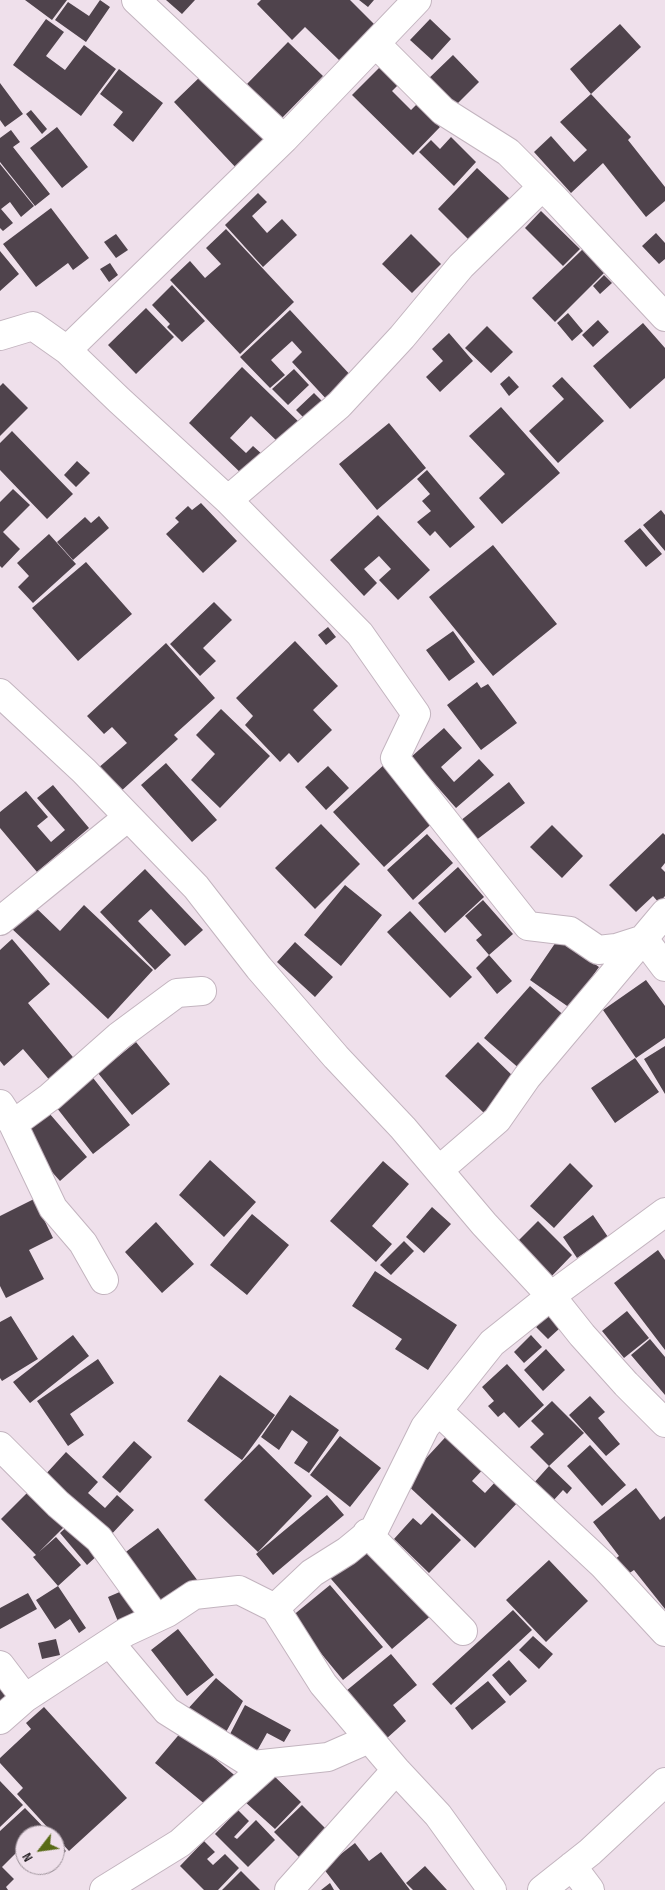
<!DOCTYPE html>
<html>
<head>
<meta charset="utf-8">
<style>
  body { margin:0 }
  #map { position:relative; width:665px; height:1890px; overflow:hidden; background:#efe0eb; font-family:"Sofia Sans Condensed",sans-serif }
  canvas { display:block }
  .north { position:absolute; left:15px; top:1825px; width:50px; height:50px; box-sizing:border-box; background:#efe0eb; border:1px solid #9d929a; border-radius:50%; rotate:240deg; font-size:14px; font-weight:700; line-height:20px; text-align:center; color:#221d21 }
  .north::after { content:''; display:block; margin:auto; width:18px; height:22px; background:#586a15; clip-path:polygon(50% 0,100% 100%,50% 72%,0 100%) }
</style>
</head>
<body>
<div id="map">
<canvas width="665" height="1890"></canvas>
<div class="north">N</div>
</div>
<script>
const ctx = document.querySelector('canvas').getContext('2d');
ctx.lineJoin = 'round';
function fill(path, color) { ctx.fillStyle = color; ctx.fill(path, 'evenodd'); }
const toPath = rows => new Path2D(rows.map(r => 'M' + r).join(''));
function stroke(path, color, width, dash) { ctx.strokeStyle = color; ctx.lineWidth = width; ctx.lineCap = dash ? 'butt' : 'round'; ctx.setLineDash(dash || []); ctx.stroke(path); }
fill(toPath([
  [25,0,67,0,52,20],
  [100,0,110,7,86,42,55,20,68,2,89,16],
  [166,0,195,0,182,14],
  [261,0,350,0,375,25,340,61,305,27,292,40,257,4],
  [359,0,374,0,368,7],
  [46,19,64,32,46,56,65,70,84,45,116,69,81,116,13,65],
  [430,19,451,39,432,60,410,40],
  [620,24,641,47,591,94,570,69],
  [288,42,323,76,282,118,247,84],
  [453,55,479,82,453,108,426,81],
  [385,62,403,80,392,91,411,110,417,104,440,127,413,155,352,95],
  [119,69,163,103,133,142,113,125,123,112,100,94],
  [204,73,269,142,239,171,174,102],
  [0,83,23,114,5,127,0,120],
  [591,94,631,137,628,140,665,187,665,201,646,217,603,163,571,193,534,152,551,136,574,162,587,150,560,122],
  [31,110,47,129,42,134,26,114],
  [57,127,88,167,62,188,30,148],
  [11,130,20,142,13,147,50,194,35,206,0,162,0,138],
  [451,137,476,162,454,186,419,152,431,140,440,149],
  [0,164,34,206,21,217,10,202,1,209,13,223,3,231,0,228],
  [477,168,510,199,470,241,438,209],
  [258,193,267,202,252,216,267,233,282,219,297,235,263,267,225,225],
  [51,208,89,258,73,270,68,263,36,287,3,244],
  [541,211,580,249,563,266,525,228],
  [226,229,294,302,240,354,170,280,190,261,205,278,221,264,206,248],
  [656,233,665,243,665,259,659,264,642,246],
  [116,234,128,250,116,258,104,242],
  [411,234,441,264,412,293,382,264],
  [583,249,605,272,555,322,532,298],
  [0,251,19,274,0,291],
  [110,263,118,275,109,282,100,269],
  [604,275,612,283,600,294,593,286],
  [172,285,205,321,182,342,167,327,170,324,152,305],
  [146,308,174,337,136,374,108,345],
  [290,310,354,379,329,402,292,362,302,352,292,341,271,360,285,375,270,388,240,357],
  [568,313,583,331,572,341,557,323],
  [598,320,609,332,593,347,582,335],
  [643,323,665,348,665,378,630,409,593,366],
  [487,326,513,352,491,373,465,348],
  [449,333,473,361,440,392,426,377,443,361,432,349],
  [242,367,300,423,280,444,251,416,230,438,246,453,253,446,263,455,244,476,189,423],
  [294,369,309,385,288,405,272,389],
  [509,376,519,387,509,396,500,384],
  [562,377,604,421,558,463,529,431,564,399,552,386],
  [3,383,28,408,0,436,0,386],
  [314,393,325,404,307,421,296,410],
  [501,407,560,473,502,524,479,498,505,474,469,436],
  [389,423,426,468,377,510,339,464],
  [12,431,73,494,47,519,0,470,0,443],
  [77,461,90,473,76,487,64,475],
  [427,470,475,527,450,548,435,531,430,536,417,522,431,511,422,501,430,494,417,479],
  [13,489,30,505,3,532,20,549,2,568,0,566,0,502],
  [201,503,237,541,203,573,166,534,179,522,175,518,188,506,192,510],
  [661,510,665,515,665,551,643,525],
  [378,515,430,570,398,600,379,580,391,569,379,556,364,569,377,583,364,596,330,560],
  [99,516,109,528,73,560,57,542,85,517,91,523],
  [640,528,662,554,646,567,624,541],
  [49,534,76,564,33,603,18,587,29,576,17,563],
  [493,545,557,624,493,676,429,597],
  [86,562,132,614,78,661,32,608],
  [214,602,232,620,203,648,216,661,200,676,170,644],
  [328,627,336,637,326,645,318,635],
  [453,631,475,662,449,681,426,650],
  [295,641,338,686,313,710,332,730,298,763,289,753,280,762,245,725,253,716,236,698],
  [166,643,215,698,174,735,178,739,119,793,97,769,127,743,112,727,104,734,87,716],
  [477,682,481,688,488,684,517,723,481,750,447,705],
  [221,709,270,756,220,808,191,780,215,754,196,735],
  [444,728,462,748,441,767,454,782,479,759,494,775,456,808,411,757],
  [387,762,439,817,384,867,333,812],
  [166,763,217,820,192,842,141,785],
  [328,766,349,788,326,810,305,787],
  [509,782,525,803,475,841,460,821],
  [53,785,89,828,37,872,0,828,0,812,26,791,48,817,37,826,51,842,65,830,37,798],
  [321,824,360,864,315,909,275,868],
  [552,825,583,856,562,878,530,847],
  [663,833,665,835,665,863,661,868,665,872,665,896,659,903,653,896,636,912,609,885],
  [427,834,453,863,413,900,387,870],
  [458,867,484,897,445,933,418,903],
  [145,869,203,930,185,946,151,909,138,921,171,955,155,970,100,912],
  [345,885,382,915,341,966,304,935],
  [483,900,513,934,489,955,476,940,482,935,465,916],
  [31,903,60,931,84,905,153,970,108,1019,10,927],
  [410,911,472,977,450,998,387,932],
  [12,939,50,984,28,1003,77,1062,52,1083,23,1049,4,1066,0,1061,0,950],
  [558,939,599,967,570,1008,530,980],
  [295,942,333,977,315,997,277,962],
  [489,955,512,981,497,994,476,968],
  [646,980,665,1006,665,1038,636,1058,603,1010],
  [530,986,567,1018,521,1070,484,1038],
  [136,1042,170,1084,132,1115,98,1073],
  [478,1042,517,1080,484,1113,445,1076],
  [665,1046,665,1094,644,1059],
  [635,1058,659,1092,615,1123,591,1088],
  [90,1074,130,1125,93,1154,53,1103],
  [49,1113,87,1157,60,1181,21,1137],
  [210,1160,256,1202,224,1237,179,1195],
  [383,1161,409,1184,372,1226,392,1244,376,1262,330,1221],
  [570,1163,593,1186,554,1228,530,1206],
  [34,1199,53,1238,29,1250,44,1279,6,1298,0,1286,0,1216],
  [432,1207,451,1224,424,1253,406,1237],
  [252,1214,289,1245,247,1295,210,1265],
  [593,1215,608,1237,577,1258,563,1237],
  [538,1221,572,1255,547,1281,512,1247],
  [156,1222,194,1264,162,1293,125,1252],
  [404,1241,414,1251,391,1275,380,1265],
  [658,1250,665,1260,665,1350,614,1283],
  [375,1271,457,1325,428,1370,395,1349,402,1339,352,1306],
  [627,1311,649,1338,624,1358,602,1331],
  [11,1316,38,1359,2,1381,0,1378,0,1322],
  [548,1316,560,1328,548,1339,536,1327],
  [73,1335,89,1356,30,1403,13,1382],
  [531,1335,542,1347,524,1363,514,1352],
  [650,1339,665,1357,665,1395,631,1355],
  [546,1349,565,1370,543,1391,524,1370],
  [98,1359,114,1383,70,1414,84,1435,68,1446,37,1401],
  [507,1364,544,1405,519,1428,504,1412,498,1417,488,1406,494,1401,482,1387],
  [220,1375,275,1415,242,1460,187,1421],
  [290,1395,339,1430,309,1473,294,1463,308,1442,292,1430,279,1450,261,1437],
  [590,1396,605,1412,598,1418,620,1444,606,1456,569,1415],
  [552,1401,584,1433,549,1466,572,1488,567,1494,563,1490,552,1502,533,1484,549,1466,530,1447,544,1434,531,1421],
  [453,1429,489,1463,472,1481,485,1493,497,1480,519,1501,475,1548,404,1482],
  [340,1436,381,1468,350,1507,310,1475],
  [134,1441,152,1457,120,1493,102,1477],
  [259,1444,312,1496,258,1552,204,1500],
  [590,1445,626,1485,602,1506,567,1466],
  [66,1452,98,1482,88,1493,105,1508,117,1495,134,1510,109,1537,44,1476],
  [636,1488,660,1520,665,1516,665,1609,634,1570,625,1576,614,1560,619,1556,593,1522],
  [30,1490,66,1525,39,1552,56,1537,81,1565,58,1586,33,1557,36,1555,1,1519],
  [327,1495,344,1515,273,1575,256,1554],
  [432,1513,461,1540,429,1573,394,1539,413,1518,421,1525],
  [72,1522,100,1553,87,1565,60,1533],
  [158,1528,198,1581,163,1608,123,1554],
  [367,1536,434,1613,392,1649,325,1572],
  [549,1560,588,1601,546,1642,506,1600],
  [330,1585,383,1647,343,1680,291,1617],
  [58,1586,86,1628,79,1633,70,1619,55,1629,36,1600],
  [129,1588,140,1616,119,1624,108,1597],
  [28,1593,37,1609,0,1629,0,1608],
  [513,1610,532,1630,451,1705,432,1684],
  [178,1629,214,1675,187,1696,151,1650],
  [533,1636,553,1654,539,1669,519,1650],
  [56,1639,60,1655,42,1659,38,1643],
  [391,1654,417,1685,393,1705,406,1721,386,1739,346,1691],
  [509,1660,527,1681,510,1696,492,1675],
  [0,1675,12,1694,0,1701],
  [216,1678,243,1701,225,1734,185,1712],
  [488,1681,506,1702,472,1730,455,1708],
  [245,1705,291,1730,284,1742,267,1733,257,1751,229,1736],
  [44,1707,127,1798,69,1851,17,1794,23,1788,0,1763,0,1758,31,1729,26,1723],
  [182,1731,239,1779,212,1810,155,1763],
  [271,1773,301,1802,275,1829,244,1801],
  [0,1781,23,1805,0,1827],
  [302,1805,331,1834,304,1862,274,1832],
  [25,1808,51,1835,25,1835,25,1844,2,1867,14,1879,6,1887,8,1890,0,1890,0,1831],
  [238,1810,249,1821,234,1837,237,1839,256,1820,275,1840,248,1867,215,1834],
  [55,1840,66,1851,55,1861],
  [204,1841,215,1852,207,1859,213,1865,225,1854,239,1868,218,1890,204,1890,180,1866],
  [355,1843,369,1861,381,1852,410,1890,340,1890,323,1868],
  [425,1866,447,1890,413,1890,406,1883],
  [241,1871,260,1890,222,1890],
  [330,1883,334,1890,321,1890]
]), '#4f434c');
const minor = toPath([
  [136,0,284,139],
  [376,44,443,111,508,152,555,199,665,317],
  [0,336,33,326,67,350,119,400,228,500,360,634,416,714,395,758,528,926,570,931,598,950,616,948,644,939,665,967],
  [67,350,284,139,417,0],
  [228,500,339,405,402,337,461,266,542,187],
  [0,693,84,771,196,887,259,968,336,1057,403,1128,484,1224,551,1296,582,1335,626,1384,665,1423],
  [0,921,128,817],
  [0,1104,13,1124,53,1208,83,1243,104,1280],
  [13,1124,50,1097,119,1036,177,993,202,991],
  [439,1170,497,1120,527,1077,665,913],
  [438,1411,603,1565,665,1632],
  [0,1446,58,1504,99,1539,156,1618],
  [367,1533,463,1631],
  [275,1608,323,1684,396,1770,438,1815,492,1890],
  [110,1643,167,1711,253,1765,328,1757,369,1739],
  [0,1665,25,1698],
  [0,1720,25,1698,126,1632,167,1613,194,1595,239,1590,275,1608,312,1573,347,1551,375,1528,425,1427,492,1343,551,1296,665,1212],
  [572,1866,590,1890],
  [104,1890,180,1843,268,1764],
  [289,1890,396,1770],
  [542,1890,590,1852,665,1782]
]);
stroke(minor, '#c3b4bf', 30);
stroke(minor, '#fff', 28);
</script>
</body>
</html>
